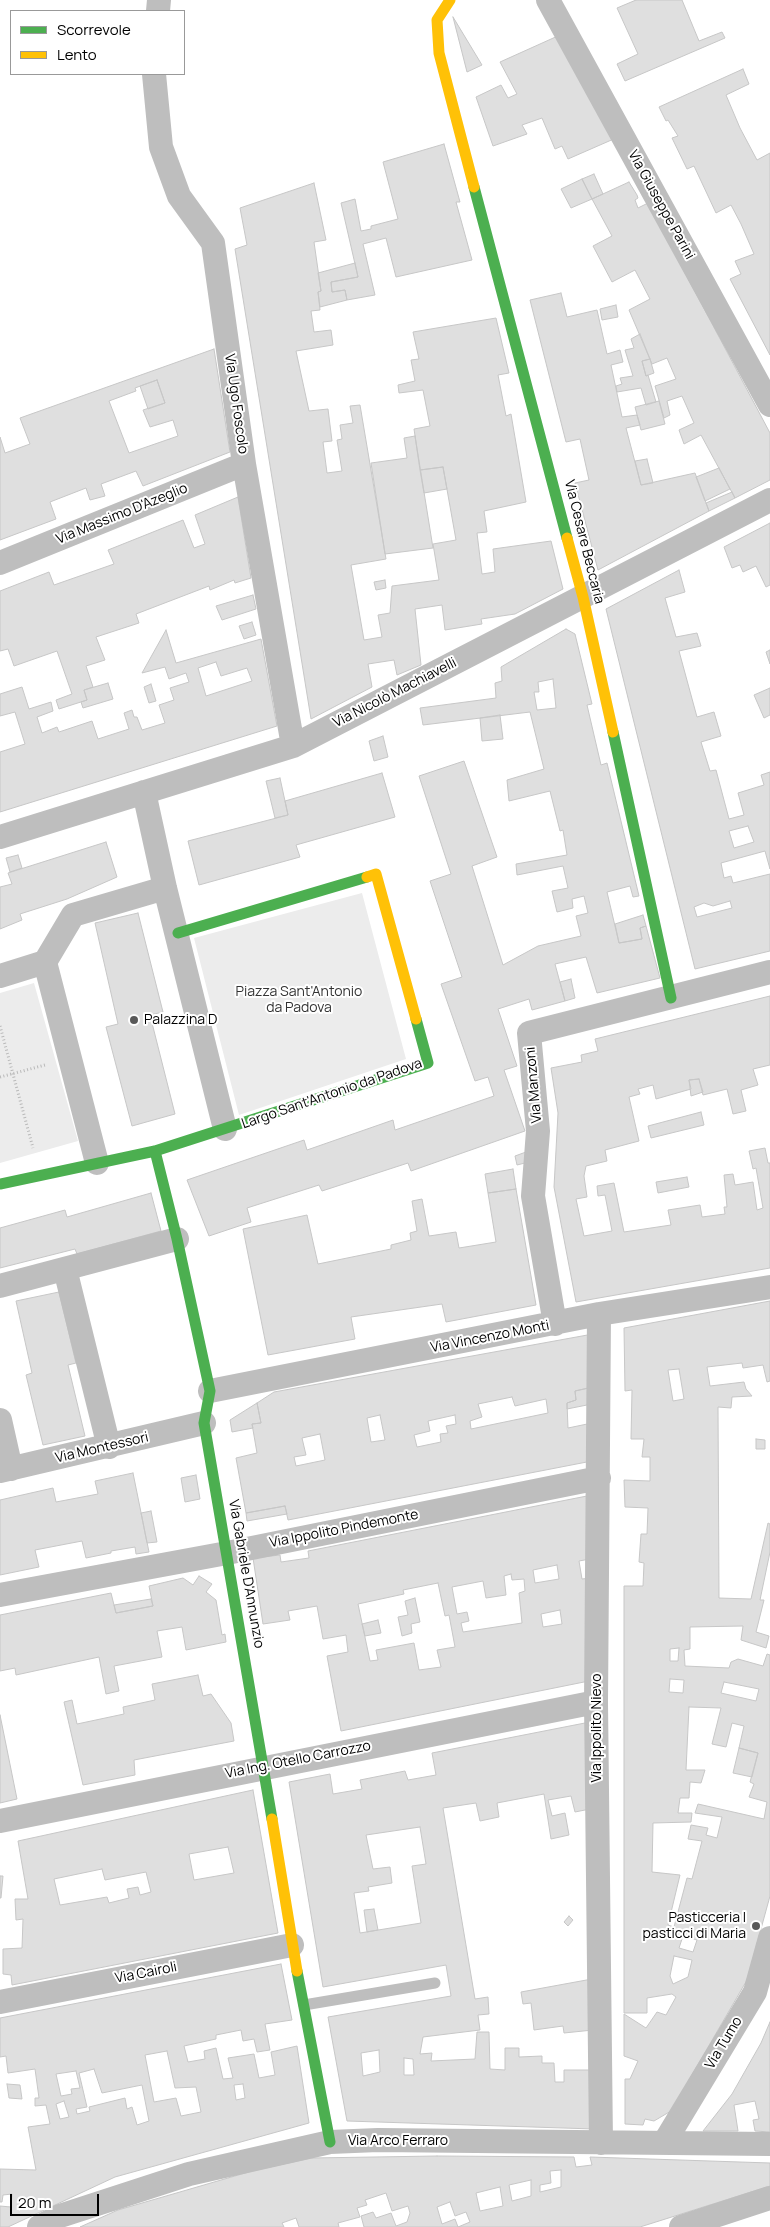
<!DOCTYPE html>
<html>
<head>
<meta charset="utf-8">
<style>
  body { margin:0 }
  #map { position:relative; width:770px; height:2227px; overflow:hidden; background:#fff; font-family:Manrope,sans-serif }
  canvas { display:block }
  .legend { position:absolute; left:10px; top:10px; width:175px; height:65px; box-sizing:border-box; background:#fff; border:1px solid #999; margin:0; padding:6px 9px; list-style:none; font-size:15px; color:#000 }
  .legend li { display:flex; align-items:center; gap:10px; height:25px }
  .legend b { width:25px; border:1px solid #999 }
  .scale { position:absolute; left:10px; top:2194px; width:89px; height:22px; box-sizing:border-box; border:2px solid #000; border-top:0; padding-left:6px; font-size:15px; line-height:18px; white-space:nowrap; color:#000; -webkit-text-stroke:4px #fff; paint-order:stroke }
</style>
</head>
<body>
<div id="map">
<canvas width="770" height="2227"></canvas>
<ul class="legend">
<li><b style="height:6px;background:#4caf50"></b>Scorrevole</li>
<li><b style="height:6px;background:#ffc107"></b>Lento</li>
</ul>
<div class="scale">20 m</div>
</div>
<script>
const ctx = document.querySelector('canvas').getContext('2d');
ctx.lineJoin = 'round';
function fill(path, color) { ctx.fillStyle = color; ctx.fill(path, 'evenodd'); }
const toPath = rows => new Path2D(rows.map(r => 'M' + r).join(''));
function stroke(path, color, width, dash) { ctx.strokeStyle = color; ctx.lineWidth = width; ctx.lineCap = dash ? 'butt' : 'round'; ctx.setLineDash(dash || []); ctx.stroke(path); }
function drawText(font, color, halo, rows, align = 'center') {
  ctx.font = font + ' Manrope,sans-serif'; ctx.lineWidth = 4; ctx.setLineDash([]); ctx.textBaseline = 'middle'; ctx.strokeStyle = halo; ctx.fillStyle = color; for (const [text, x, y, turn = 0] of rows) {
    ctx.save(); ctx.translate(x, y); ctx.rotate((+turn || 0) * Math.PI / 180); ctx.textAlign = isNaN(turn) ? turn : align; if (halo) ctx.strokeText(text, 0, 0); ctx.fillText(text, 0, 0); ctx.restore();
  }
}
fill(toPath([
  [362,893,406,1059,239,1115,194,938],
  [34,983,78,1141,0,1163,0,993]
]), '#ececec');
const building = toPath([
  [636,0,682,0,699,41,722,32,725,38,625,81,617,64,638,54,617,8,636,0],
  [453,17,482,65,467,72,453,17],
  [560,35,616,138,568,159,562,146,555,149,542,118,522,125,527,134,493,146,476,97,501,85,508,98,517,94,500,62,560,35],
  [743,69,749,84,726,95,740,128,757,160,770,153,770,355,730,279,741,274,735,261,754,254,741,224,731,205,716,213,694,166,687,169,672,138,678,136,668,120,666,121,659,107,743,69],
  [444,144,460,202,456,202,472,260,396,277,386,238,363,244,375,295,347,300,345,290,332,292,331,282,358,277,341,203,355,199,361,231,371,229,371,226,398,219,383,162,444,144],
  [594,174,603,194,592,199,582,179,594,174],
  [582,179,592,199,571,208,561,189,582,179],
  [629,182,637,195,638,198,635,200,638,208,648,203,770,433,770,480,735,498,701,435,684,444,679,430,694,423,682,396,667,401,670,415,664,418,655,386,676,379,667,358,652,364,629,310,650,299,635,270,612,282,593,246,612,236,592,199,629,182],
  [314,183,326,240,314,242,321,291,318,292,320,310,311,311,314,332,331,330,333,345,296,351,309,411,328,409,332,441,323,442,327,473,342,471,337,440,342,439,340,425,353,423,350,406,360,405,386,559,351,565,364,640,382,637,378,615,390,613,392,586,439,580,433,544,456,540,443,467,420,470,414,429,430,426,423,390,399,393,398,385,415,381,411,360,419,359,413,332,496,318,509,373,498,375,506,416,511,414,526,502,484,511,487,532,477,533,482,574,495,572,493,549,551,541,563,589,515,614,481,619,482,624,445,630,442,605,415,609,421,665,397,675,394,660,368,664,372,687,311,719,235,249,247,245,240,208,314,183],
  [355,263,358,277,331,282,332,292,345,290,347,300,320,307,318,292,321,291,318,273,355,263],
  [561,293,567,317,597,310,607,354,620,350,623,362,611,365,622,417,637,415,640,425,626,428,641,485,695,473,709,511,598,570,575,483,589,480,580,439,566,442,530,300,561,293],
  [616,305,618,317,602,320,600,309,616,305],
  [640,334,650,359,642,361,646,376,648,375,656,402,646,405,641,388,617,392,616,386,622,384,620,378,633,376,625,350,634,348,631,339,640,334],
  [214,349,230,452,143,486,136,471,101,484,105,496,90,500,86,488,50,502,56,519,0,540,0,437,5,453,30,444,20,418,214,349],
  [157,380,165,403,143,410,150,427,173,420,178,436,129,453,109,401,136,391,135,388,157,380],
  [650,359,654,373,646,376,642,361,650,359],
  [157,380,165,403,148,409,140,386,157,380],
  [659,401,665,424,641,430,635,407,659,401],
  [415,436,433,548,385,554,371,463,407,458,404,438,415,436],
  [647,459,653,483,641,485,635,461,647,459],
  [443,467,447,489,424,493,420,470,443,467],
  [719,468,730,489,705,501,696,477,719,468],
  [732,492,735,498,709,511,706,503,732,492],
  [238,497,251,578,235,583,234,580,210,590,209,586,136,614,139,623,96,637,105,660,86,666,93,687,84,690,87,700,59,709,56,700,72,694,57,651,14,666,8,649,0,651,0,591,49,572,54,585,114,564,108,550,183,520,194,548,205,544,195,515,238,497],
  [770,523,770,585,766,587,756,566,743,572,740,565,732,568,724,547,770,523],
  [679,570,685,592,665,598,676,637,697,633,701,646,679,651,697,717,714,712,721,736,701,742,710,771,716,770,729,819,744,815,738,793,764,785,761,775,770,772,770,869,765,851,721,863,724,878,731,876,733,883,770,874,770,951,695,969,606,609,679,570],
  [748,826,754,842,734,848,729,831,748,826],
  [730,901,732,908,697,917,694,907,704,903,713,906,730,901],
  [385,580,386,588,376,590,374,582,385,580],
  [253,595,256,609,222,620,216,606,253,595],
  [252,622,256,635,244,639,239,626,252,622],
  [566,629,575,634,592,704,587,705,601,765,607,763,639,896,633,897,630,886,607,892,619,943,642,939,640,928,646,926,660,978,597,993,586,957,555,964,565,1001,532,1010,529,999,498,1009,517,1066,504,1070,525,1131,411,1171,408,1163,322,1191,319,1185,247,1208,251,1222,209,1236,187,1180,304,1140,307,1150,393,1120,395,1130,494,1096,488,1077,475,1081,441,984,462,977,430,881,451,874,419,776,464,761,497,857,472,866,503,965,538,946,581,936,576,916,588,913,584,896,572,899,573,908,557,912,552,891,568,888,563,866,517,875,516,864,567,855,563,830,560,831,550,791,509,801,507,780,544,769,530,712,423,725,420,708,496,698,495,683,502,681,501,667,566,629],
  [553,679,556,708,537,710,534,692,539,692,538,682,553,679],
  [166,630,176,663,261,639,277,726,0,812,0,752,25,744,15,712,0,716,0,694,22,687,29,709,51,702,53,711,37,717,42,733,57,727,59,732,92,721,98,739,129,729,124,713,132,710,134,717,137,717,142,730,165,723,159,705,174,700,170,688,189,682,186,673,169,679,165,667,142,673,166,630],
  [216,662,221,676,247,668,252,681,206,696,198,668,216,662],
  [770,650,770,664,766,652,770,650],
  [108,683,113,699,83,708,81,702,87,700,84,690,108,683],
  [151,684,156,701,149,703,144,687,151,684],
  [770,688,770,715,764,718,754,695,770,688],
  [500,715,503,739,482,741,480,718,500,715],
  [383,736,388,757,374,761,369,741,383,736],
  [382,773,395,817,296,845,300,857,199,885,188,841,288,815,285,801,382,773],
  [280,778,288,815,275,818,266,781,280,778],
  [106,842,117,877,67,899,20,914,22,920,0,929,0,887,12,884,8,873,106,842],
  [18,855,22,868,10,872,6,858,18,855],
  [138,913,163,1012,150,1015,175,1114,132,1126,106,1027,118,1024,95,923,138,913],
  [643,915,646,926,640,928,642,939,619,943,615,924,643,915],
  [571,979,575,998,565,1001,560,982,571,979],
  [770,996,770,1065,753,1069,758,1085,741,1090,746,1111,733,1114,727,1089,703,1095,699,1079,689,1080,691,1089,656,1099,653,1085,638,1089,640,1094,629,1097,639,1141,605,1150,607,1161,586,1166,584,1176,587,1197,576,1199,584,1236,612,1231,605,1195,598,1196,597,1186,614,1183,624,1232,671,1225,668,1210,700,1205,702,1217,725,1214,724,1207,727,1207,724,1175,733,1174,735,1185,753,1182,757,1210,763,1208,756,1168,753,1169,749,1151,765,1148,768,1163,770,1163,770,1268,576,1302,554,1187,558,1113,551,1068,582,1062,581,1055,598,1051,595,1039,770,996],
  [699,1079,703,1092,691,1096,689,1080,699,1079],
  [701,1112,704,1125,651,1138,648,1126,701,1112],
  [526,1152,529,1162,517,1165,515,1156,526,1152],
  [513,1169,516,1189,488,1193,485,1174,513,1169],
  [687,1177,689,1187,658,1193,656,1182,687,1177],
  [516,1189,536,1305,446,1322,442,1304,351,1317,355,1339,268,1355,243,1229,307,1215,318,1264,391,1249,391,1245,411,1240,410,1233,417,1231,412,1201,422,1199,429,1236,456,1232,459,1248,496,1242,488,1193,516,1189],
  [151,1193,161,1231,77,1254,75,1249,0,1268,0,1228,65,1210,67,1217,151,1193],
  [59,1292,76,1363,68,1365,85,1436,43,1445,26,1375,32,1373,16,1301,59,1292],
  [770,1301,770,1381,767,1382,763,1365,743,1368,742,1363,707,1367,710,1386,744,1382,746,1389,752,1396,732,1397,731,1408,718,1407,719,1598,751,1599,768,1523,770,1524,770,1552,760,1600,764,1600,756,1632,769,1636,766,1648,741,1640,743,1626,690,1627,690,1649,684,1650,685,1666,729,1668,731,1662,738,1659,763,1666,767,1654,770,1655,770,1896,747,1980,671,2111,654,2121,645,2119,643,2125,625,2124,625,2079,630,2079,638,2061,624,2056,624,2014,646,2028,657,2012,666,2015,676,1997,672,1994,647,1998,647,2013,624,2013,624,1586,643,1586,644,1563,639,1562,641,1534,647,1534,648,1508,625,1507,624,1480,650,1481,650,1457,642,1457,644,1439,631,1439,632,1390,625,1391,624,1328,770,1301],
  [679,1369,684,1399,673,1401,668,1370,679,1369],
  [679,1648,678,1661,670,1661,670,1649,679,1648],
  [670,1679,684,1680,683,1693,669,1692,670,1679],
  [724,1682,759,1689,756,1701,721,1693,724,1682],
  [689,1707,721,1708,712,1744,726,1747,732,1723,744,1726,739,1748,758,1753,750,1782,754,1784,749,1797,767,1802,764,1819,698,1804,695,1813,722,1817,717,1838,706,1835,708,1828,691,1825,688,1839,702,1841,692,1879,687,1878,674,1927,668,1925,680,1875,652,1872,653,1823,691,1822,692,1813,678,1813,680,1798,689,1798,690,1782,701,1783,705,1770,686,1770,689,1707],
  [683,1936,697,1940,693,1952,679,1948,683,1936],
  [674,1956,692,1960,688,1977,673,1984,670,1976,674,1956],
  [593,1334,593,1387,575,1391,576,1400,567,1403,568,1428,592,1423,592,1461,288,1520,285,1506,246,1513,236,1458,257,1453,252,1424,261,1423,257,1403,274,1392,593,1334],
  [512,1397,515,1406,546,1399,548,1413,471,1429,470,1421,482,1417,478,1404,512,1397],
  [380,1415,385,1440,371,1442,367,1418,380,1415],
  [455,1415,456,1424,446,1426,448,1433,440,1434,441,1442,417,1447,414,1435,430,1431,428,1421,455,1415],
  [320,1434,325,1460,296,1466,294,1457,306,1455,302,1438,320,1434],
  [593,1387,592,1404,567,1409,567,1403,576,1400,575,1391,593,1387],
  [257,1403,261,1423,252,1424,253,1428,232,1432,230,1420,257,1403],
  [756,1439,765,1440,765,1449,756,1449,756,1439],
  [133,1473,149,1552,136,1554,135,1547,111,1551,111,1553,86,1558,82,1541,35,1550,39,1567,0,1575,0,1500,53,1488,56,1502,98,1494,95,1481,133,1473],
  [196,1475,200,1499,185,1502,181,1478,196,1475],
  [592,1495,590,1559,579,1561,582,1579,591,1578,589,1681,341,1731,327,1656,348,1652,346,1635,323,1639,317,1606,288,1611,290,1620,263,1624,253,1558,280,1555,281,1562,309,1558,308,1551,592,1495],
  [557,1565,559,1579,535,1583,533,1570,557,1565],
  [511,1574,512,1580,524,1579,525,1591,519,1593,522,1623,463,1632,461,1623,469,1621,467,1612,457,1614,452,1587,483,1581,486,1598,506,1595,504,1576,511,1574],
  [438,1583,445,1616,449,1615,455,1647,437,1650,441,1667,419,1670,414,1643,376,1650,378,1660,370,1661,358,1604,404,1594,403,1590,438,1583],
  [560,1610,562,1624,543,1627,541,1614,560,1610],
  [285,1506,287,1514,247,1521,246,1513,285,1506],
  [151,1511,157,1542,147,1543,141,1513,151,1511],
  [199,1576,212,1584,206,1592,216,1600,222,1635,225,1634,226,1642,186,1650,182,1627,157,1631,162,1657,114,1666,119,1691,106,1694,99,1657,16,1675,15,1668,0,1671,0,1615,111,1593,116,1613,153,1606,149,1586,183,1578,193,1585,199,1576],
  [415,1598,420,1622,411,1624,412,1633,402,1636,398,1617,408,1615,405,1601,415,1598],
  [151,1599,153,1606,116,1613,114,1605,151,1599],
  [378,1620,381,1633,365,1636,362,1624,378,1620],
  [198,1675,203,1696,211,1694,231,1723,234,1741,134,1760,135,1775,83,1785,64,1702,72,1700,77,1724,124,1714,123,1707,155,1700,152,1684,198,1675],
  [0,1715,17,1799,0,1803,0,1715],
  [590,1722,590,1809,575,1812,571,1796,548,1800,552,1816,565,1813,569,1835,551,1839,544,1794,497,1803,499,1817,480,1821,476,1803,443,1808,475,1999,488,1997,489,2014,478,2015,480,2030,423,2037,420,2054,432,2053,431,2061,475,2059,477,2032,489,2032,490,2069,505,2070,505,2048,519,2048,519,2057,542,2056,542,2063,554,2063,555,2082,564,2082,564,2070,594,2070,594,2129,347,2121,328,2017,451,1996,446,1965,323,1987,289,1782,330,1774,333,1794,362,1789,360,1780,405,1771,408,1780,436,1775,432,1753,590,1722],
  [420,1827,426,1864,412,1866,421,1923,360,1933,354,1893,369,1891,368,1887,392,1883,390,1867,373,1869,366,1835,420,1827],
  [379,2050,380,2072,363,2076,361,2053,379,2050],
  [404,2058,413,2059,414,2075,404,2075,404,2058],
  [739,1748,758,1753,752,1777,733,1773,739,1748],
  [253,1790,278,1933,12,1985,11,1975,3,1974,3,1949,22,1948,23,1919,16,1920,15,1899,28,1899,18,1841,253,1790],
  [228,1847,234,1873,194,1880,189,1854,228,1847],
  [102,1869,105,1880,146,1872,151,1892,140,1895,138,1887,127,1889,129,1898,109,1903,107,1897,60,1905,54,1879,102,1869],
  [0,1876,3,1876,1,1898,0,1898,0,1876],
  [374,1909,378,1930,367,1932,364,1910,374,1909],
  [569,1916,573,1920,568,1926,564,1922,569,1916],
  [281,1964,292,2020,265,2024,270,2050,257,2052,254,2039,243,2041,241,2030,216,2035,216,2039,184,2046,188,2062,205,2059,204,2051,216,2048,223,2079,233,2078,228,2058,254,2054,259,2078,275,2075,271,2052,297,2046,309,2123,115,2177,8,2227,0,2227,0,2206,11,2207,12,2194,3,2195,2,2202,0,2202,0,2169,36,2170,28,2127,50,2124,46,2105,35,2106,35,2098,39,2098,35,2069,8,2073,6,2056,0,2057,0,2018,281,1964],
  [167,2051,175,2088,196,2087,201,2112,181,2116,176,2098,154,2102,145,2055,167,2051],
  [94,2069,102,2093,142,2085,149,2121,137,2125,132,2107,127,2109,125,2098,89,2107,90,2111,77,2114,76,2109,87,2107,79,2073,94,2069],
  [76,2071,80,2088,71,2089,72,2094,61,2096,56,2074,76,2071],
  [243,2084,245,2098,236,2100,234,2085,243,2084],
  [64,2101,69,2117,60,2119,56,2104,64,2101],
  [592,1979,593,2030,564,2033,563,2026,534,2030,531,2003,523,2004,521,1992,592,1979],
  [770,2022,770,2132,755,2131,753,2120,759,2119,755,2101,734,2105,738,2131,703,2131,732,2094,761,2043,770,2022],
  [7,2084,20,2085,22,2099,9,2098,7,2084],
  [437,2156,574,2157,576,2167,592,2165,590,2157,770,2163,770,2186,640,2227,364,2227,361,2216,373,2212,376,2218,391,2213,396,2226,407,2222,410,2213,408,2206,392,2211,386,2193,365,2200,367,2205,357,2208,360,2217,338,2223,339,2227,299,2227,296,2218,282,2223,284,2227,80,2227,118,2210,252,2171,311,2158,437,2156],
  [561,2170,561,2187,540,2192,540,2185,551,2183,550,2171,561,2170],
  [531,2180,531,2196,512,2201,509,2185,531,2180],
  [500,2187,503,2206,480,2211,476,2193,500,2187],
  [450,2202,455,2216,466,2212,470,2222,458,2227,455,2219,442,2224,437,2207,450,2202]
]);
fill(building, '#dfdfdf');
stroke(building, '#c7c7c7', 1);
stroke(toPath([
  [0,1026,33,1148],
  [0,1077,45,1065]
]), '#b9b9b9', 3, [1, 2.5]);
stroke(toPath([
  [304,2005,435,1983]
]), '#bebebe', 11);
stroke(toPath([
  [548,0,770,405],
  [158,11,159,0],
  [154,74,161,147,179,196,213,243,244,464,293,746],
  [0,563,244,464],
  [144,792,165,888,225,1129],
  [0,837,293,746,770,500],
  [45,962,97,1163],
  [0,976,45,962,73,915,165,888],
  [65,1269,109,1447],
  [0,1286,177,1239],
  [599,1314,596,1702,601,2143],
  [555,1324,533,1196,538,1131,529,1033,770,972],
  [210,1391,599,1314,770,1287],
  [0,1420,11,1469],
  [0,1471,204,1423],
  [0,1595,227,1553,599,1478],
  [0,1821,596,1702],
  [0,2002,292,1945],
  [664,2143,755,1992,770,1938],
  [39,2227,60,2216,189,2174,330,2142,378,2140,770,2144],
  [681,2227,770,2198]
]), '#bebebe', 24);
stroke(toPath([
  [474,187,567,538],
  [613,732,671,998],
  [178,933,367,877],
  [155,1151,177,1239,210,1391,204,1423,272,1819],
  [0,1184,155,1151,428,1063,416,1019],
  [297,1971,330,2142]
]), '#4caf50', 11);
stroke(toPath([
  [450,0,437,20,439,53,474,187],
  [567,538,583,597,613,732],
  [367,877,376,874,416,1019],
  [272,1819,297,1971]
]), '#ffc107', 11);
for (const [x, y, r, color] of [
  [134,1020,5,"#595959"],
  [756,1926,5,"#595959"]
]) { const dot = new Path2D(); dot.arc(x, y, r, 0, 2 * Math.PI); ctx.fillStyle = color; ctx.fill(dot); stroke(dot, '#fff', 2); }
drawText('14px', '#000', '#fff', [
  ["Via Giuseppe Parini",661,205,61],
  ["Via Ugo Foscolo",236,404,82],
  ["Via Massimo D'Azeglio",122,514,-22],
  ["Via Cesare Beccaria",584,542,76],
  ["Via Nicolò Machiavelli",395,693,-27],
  ["Via Manzoni",534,1085,-95],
  ["Largo Sant'Antonio da Padova",332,1094,-19],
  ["Via Vincenzo Monti",490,1337,-11],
  ["Via Montessori",102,1448,-13],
  ["Via Ippolito Pindemonte",344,1529,-11],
  ["Via Gabriele D'Annunzio",246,1574,80],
  ["Via Ippolito Nievo",597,1728,-90],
  ["Via Ing. Otello Carrozzo",298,1760,-11],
  ["Via Cairoli",146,1973,-11],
  ["Via Tumo",724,2043,-59],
  ["Via Arco Ferraro",398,2141]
]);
drawText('14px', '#333', '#fff', [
  ["Piazza Sant'Antonio",299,992],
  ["da Padova",299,1008]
]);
drawText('14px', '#000', '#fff', [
  ["Palazzina D",144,1020],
  ["Pasticceria I",746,1918,"right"],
  ["pasticci di Maria",746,1934,"right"]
], 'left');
</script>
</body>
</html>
